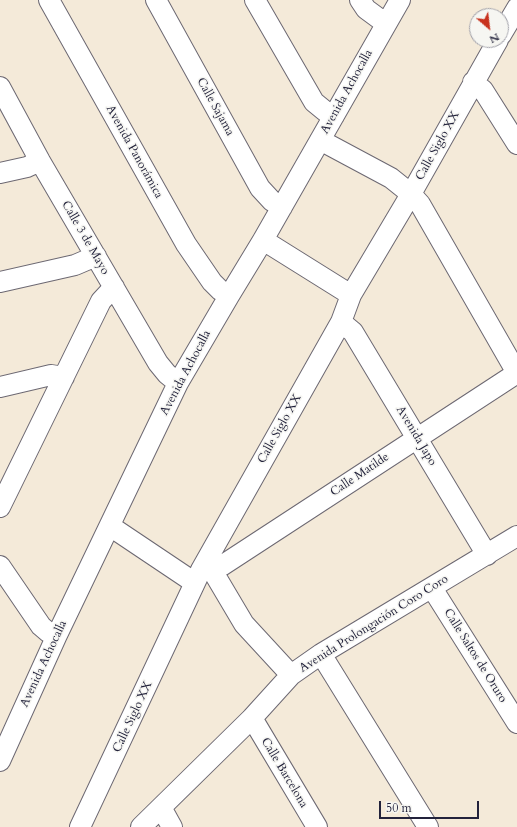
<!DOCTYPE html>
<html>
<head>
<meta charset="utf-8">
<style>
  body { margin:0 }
  #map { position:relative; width:517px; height:827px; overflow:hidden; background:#f4ead9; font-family:Cardo,serif }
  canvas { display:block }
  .north { position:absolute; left:469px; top:8px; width:40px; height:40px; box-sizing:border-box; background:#f6f6f2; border:1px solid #a1a1a9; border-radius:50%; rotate:152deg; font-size:11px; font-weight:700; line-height:16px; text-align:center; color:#22223b }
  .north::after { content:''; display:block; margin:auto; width:14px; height:18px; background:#c8321e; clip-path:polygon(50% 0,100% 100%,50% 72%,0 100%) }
  .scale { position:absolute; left:379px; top:801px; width:100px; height:18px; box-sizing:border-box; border:2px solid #22223b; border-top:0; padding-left:5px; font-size:12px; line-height:14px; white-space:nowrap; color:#22223b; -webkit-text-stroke:3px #f6f6f2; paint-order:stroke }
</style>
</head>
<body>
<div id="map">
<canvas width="517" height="827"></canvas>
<div class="north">N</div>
<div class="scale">50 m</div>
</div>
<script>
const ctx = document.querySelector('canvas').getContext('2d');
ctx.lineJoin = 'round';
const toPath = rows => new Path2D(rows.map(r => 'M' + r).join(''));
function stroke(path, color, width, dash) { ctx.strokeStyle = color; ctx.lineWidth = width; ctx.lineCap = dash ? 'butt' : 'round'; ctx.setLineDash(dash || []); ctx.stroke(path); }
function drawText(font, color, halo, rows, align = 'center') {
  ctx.font = font + ' Cardo,serif'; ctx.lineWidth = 3; ctx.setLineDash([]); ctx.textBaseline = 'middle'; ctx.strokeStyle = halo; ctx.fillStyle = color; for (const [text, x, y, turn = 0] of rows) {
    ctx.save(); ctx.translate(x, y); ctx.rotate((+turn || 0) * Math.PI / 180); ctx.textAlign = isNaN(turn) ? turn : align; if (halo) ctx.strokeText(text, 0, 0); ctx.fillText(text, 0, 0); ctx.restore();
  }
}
const minor = toPath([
  [49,0,186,244,212,282,220,290,229,296],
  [156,0,260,188,272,201,282,207],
  [255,0,314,102,325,111,334,116],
  [360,0,366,9,385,23],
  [501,35,517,8],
  [473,82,483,90,517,144],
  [0,87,40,161,158,363,167,374,178,383],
  [320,140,391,178,411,194,420,204,517,373],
  [0,173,27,167,40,161],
  [263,240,351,295],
  [0,282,75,265,96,256],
  [341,322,353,332,487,555],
  [0,387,51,375,64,377],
  [0,507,101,301,114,287],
  [110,526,195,583],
  [0,566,41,626,48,632,57,635],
  [201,570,212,570,223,565,517,373],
  [212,570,244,624,291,675],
  [432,588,517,723],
  [321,654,428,827],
  [252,718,317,827],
  [0,761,57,635,178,383,229,296,263,240,400,0],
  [162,809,172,827],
  [80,827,201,570,341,322,351,295,411,194,498,40],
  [141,827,252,718,291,675,321,654,517,536]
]);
stroke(minor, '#6c6872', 22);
stroke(minor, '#fff', 20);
drawText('12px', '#22223b', '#f6f6f2', [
  ["Avenida Achocalla",347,92,-61],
  ["Calle Sajama",215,107,61],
  ["Calle Siglo XX",438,146,-61],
  ["Avenida Panorámica",134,152,61],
  ["Calle 3 de Mayo",85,238,60],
  ["Avenida Achocalla",186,373,-62],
  ["Calle Siglo XX",280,429,-61],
  ["Avenida Japo",416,436,59],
  ["Calle Matilde",360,475,-34],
  ["Avenida Prolongación Coro Coro",374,624,-32],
  ["Calle Saltos de Oruro",475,656,58],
  ["Avenida Achocalla",44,664,-65],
  ["Calle Siglo XX",133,717,-65],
  ["Calle Barcelona",284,773,59]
]);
</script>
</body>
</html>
